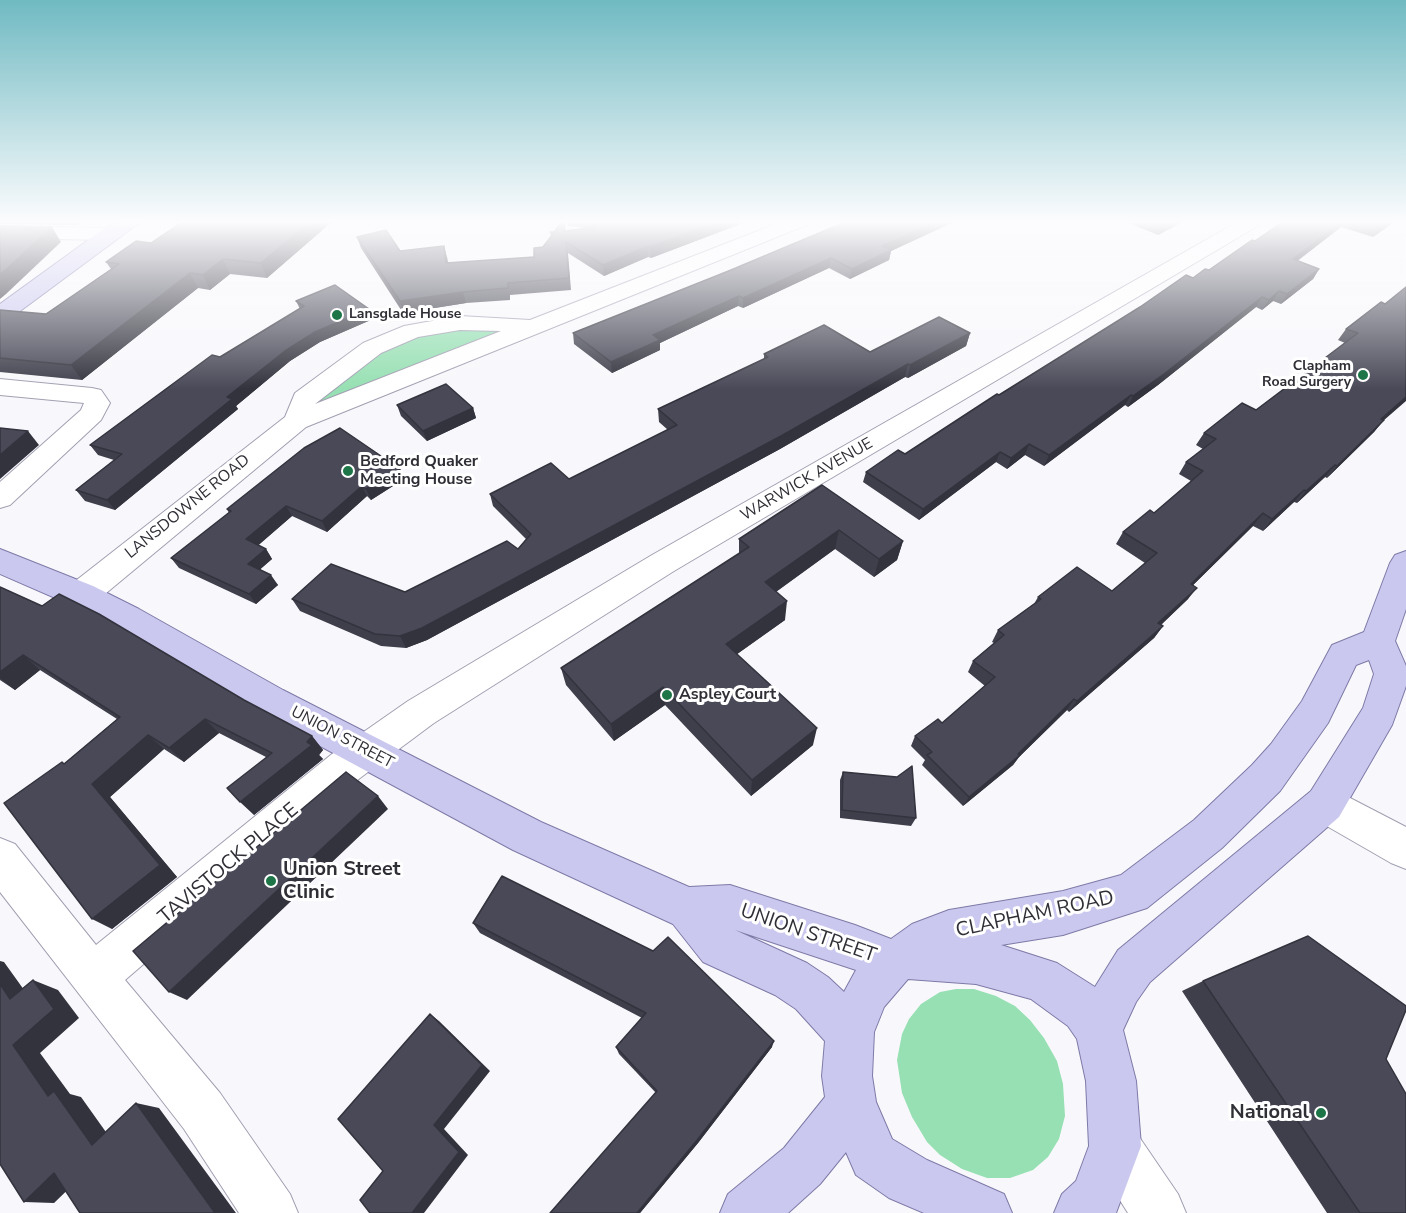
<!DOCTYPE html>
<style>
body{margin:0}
canvas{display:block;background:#f8f8fc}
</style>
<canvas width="1406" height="1213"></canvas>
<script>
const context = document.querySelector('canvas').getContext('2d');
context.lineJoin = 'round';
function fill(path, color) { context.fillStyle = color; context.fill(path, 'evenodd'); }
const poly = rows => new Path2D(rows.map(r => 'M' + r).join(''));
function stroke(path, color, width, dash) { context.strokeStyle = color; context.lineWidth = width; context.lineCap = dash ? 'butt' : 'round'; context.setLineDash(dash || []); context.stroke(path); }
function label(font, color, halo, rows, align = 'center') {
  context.font = font + ' "Nunito Sans",sans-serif'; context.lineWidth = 6; context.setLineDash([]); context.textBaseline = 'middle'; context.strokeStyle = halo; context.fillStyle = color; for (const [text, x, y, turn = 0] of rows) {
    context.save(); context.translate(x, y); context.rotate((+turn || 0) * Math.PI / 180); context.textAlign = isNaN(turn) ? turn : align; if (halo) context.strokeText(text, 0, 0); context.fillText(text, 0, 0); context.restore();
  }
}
fill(poly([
 [444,329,500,329,501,332,329,401,320,401,317,398,373,351],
 [956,989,974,989,996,996,1015,1006,1030,1020,1044,1038,1057,1061,1063,1084,1065,1116,1059,1139,1048,1157,1033,1170,1010,1178,987,1178,962,1169,940,1155,927,1142,912,1117,902,1093,897,1060,902,1034,909,1019,921,1004,940,992]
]), '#97e0b3');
const minor = poly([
 [786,220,812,220,809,224,306,427,93,604,81,608,69,604,65,595,69,586,285,417,295,393,363,343,404,326,460,316,530,320,786,220],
 [460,330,501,331,315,404,381,353,418,337,460,330],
 [1241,220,1264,220,1261,224,674,571,434,723,360,778,125,980,220,1093,290,1194,298,1213,239,1213,184,1129,0,892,0,838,15,844,96,945,332,754,408,701,652,555,1241,220],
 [0,226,109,228,116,230,119,234,116,238,109,240,0,238,0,226],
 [0,379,92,388,101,390,110,403,101,420,10,505,0,508,0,482,81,410,84,403,0,395,0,379],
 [1325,785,1406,827,1406,869,1391,863,1311,817,1305,804,1311,791,1325,785],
 [1115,1120,1133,1128,1178,1194,1186,1213,1128,1213,1097,1164,1089,1146,1097,1128,1115,1120]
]);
const major = poly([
 [120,220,143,220,8,320,0,322,0,304,102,230,120,220],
 [0,549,93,586,139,609,283,690,541,822,689,887,730,885,855,925,891,939,912,924,949,910,1063,891,1121,875,1194,820,1252,765,1271,744,1302,701,1332,645,1364,632,1390,563,1395,555,1406,551,1406,609,1395,641,1406,666,1406,686,1392,725,1339,817,1150,982,1136,1002,1123,1030,1136,1081,1141,1146,1116,1213,1054,1213,1062,1194,1076,1181,1089,1146,1086,1081,1077,1039,1068,1026,1031,999,976,984,908,979,884,1007,874,1032,872,1076,876,1102,892,1139,927,1160,1004,1194,1012,1213,924,1213,889,1198,856,1175,846,1152,820,1184,788,1213,720,1213,728,1194,784,1148,825,1097,822,1076,825,1041,796,1009,775,995,703,962,673,924,513,850,257,712,115,627,69,604,0,574,0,549],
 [1369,660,1374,674,1363,708,1311,791,1118,950,1095,987,1057,963,1001,945,1063,935,1147,908,1222,848,1280,791,1328,723,1356,665,1369,660],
 [735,930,853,969,856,970,844,992,828,977,807,963,735,930]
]);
stroke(minor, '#a1a0b2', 2);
stroke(major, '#7e7aa7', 2);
fill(minor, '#fff');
fill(major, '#cbc8ef');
fill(poly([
 [0,220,83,220,78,225,0,224],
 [185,220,334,220,267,278,230,274,210,290,198,288,82,380,0,372,0,310,46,314,111,269,106,262,151,243],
 [567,220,751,220,651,258,648,257,604,276,568,253,571,290,510,295,510,300,466,303,403,313,361,248,357,237,400,251,447,257,448,263,534,257,551,236,550,232,587,228,568,226],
 [850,220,958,220,891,251,889,260,850,279,829,268,743,308,738,306,660,343,660,350,612,373,574,344,573,333,731,270],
 [1121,220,1186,220,1158,235],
 [1285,220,1397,220,1373,237,1341,227,1297,261,1319,269,1313,279,1281,304,1273,301,1262,310,1256,307,1158,385,1128,407,1125,405,1044,466,1025,455,1007,469,996,462,919,520,863,482,866,472,905,454,999,395,1193,278,1209,270,1255,241],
 [296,301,373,319,320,342,290,361,236,406,238,409,115,510,85,501,76,490,114,460,98,455,90,445,300,309],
 [1381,302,1383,421,1374,432,1327,478,1325,477,1297,503,1294,502,1263,531,1253,526,1193,585,1188,599,1161,625,1163,626,1154,638,1069,712,1067,710,1019,757,1013,765,963,806,922,765,925,760,911,746,915,736,942,723,985,686,968,672,973,661,994,643,992,642,998,630,1034,604,1038,597,1112,591,1145,563,1116,544,1123,532,1154,513,1191,481,1179,474,1186,462,1203,449,1196,445,1204,433,1256,410,1345,343,1338,340,1346,329],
 [970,333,966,346,908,378,905,377,780,449,427,640,406,648,381,646,300,611,292,599,405,592,518,549,526,539,493,506,490,494,569,479,668,430,659,422,658,409,764,359,764,354,870,352],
 [397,405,473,408,476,418,427,441,401,416],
 [400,469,404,479,371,500,367,496,327,532,292,516,258,545,266,549,272,559,260,569,278,585,256,604,179,568,171,558,229,513,227,509],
 [822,485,903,541,897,560,874,577,835,549,776,592,785,620,737,654,813,745,751,796,665,705,614,741,566,685,561,668,739,554,739,539],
 [0,587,244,700,312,736,323,750,319,755,323,759,254,815,266,757,219,733,184,762,164,749,110,797,177,877,112,929,64,764,117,719,40,670,15,690,0,680],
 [843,772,916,818,911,826,840,818,840,780],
 [473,923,772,1047,698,1143,640,1213,550,1213,656,1093,619,1054,616,1047,642,1018,480,933],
 [1203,981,1386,1059,1406,1213,1327,1213,1182,991]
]), '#3f3f4c');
fill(poly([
 [74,220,83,220,78,225],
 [312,220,334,220,267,278,261,263],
 [723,220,751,220,651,258,650,247],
 [940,220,958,220,891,251,889,260,850,279,852,269,882,246],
 [1172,220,1186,220,1158,235,1163,225],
 [1344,220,1346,220,1341,227,1287,269,1293,259],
 [1390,220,1397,220,1373,237,1380,228],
 [52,227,61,242,6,294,0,299,0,275],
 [444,246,447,257,449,274,446,263],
 [648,246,648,257,604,276,603,265],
 [831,258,829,268,743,308,743,298],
 [223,259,230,274,210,290,203,275],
 [1319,269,1313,279,1281,304,1287,294],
 [190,273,198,288,82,380,71,365],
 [1279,291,1273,301,1262,310,1269,300],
 [463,292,466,303,403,313,400,301],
 [739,296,738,306,660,343,660,350,612,373,611,362,653,335],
 [1262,297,1256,307,1158,385,1128,407,1133,396],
 [369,309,373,319,320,342,290,361,236,406,238,409,115,510,107,500,227,397,285,351,315,332],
 [970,333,966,346,908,378,910,365],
 [908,364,905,377,780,449,427,640,406,648,400,636],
 [1131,395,1125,405,1044,466,1049,455],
 [1406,397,1406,401,1383,421,1374,432,1327,478,1337,466,1381,419],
 [473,408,476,418,427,441,423,431],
 [28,431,39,445,0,479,0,455],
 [1029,444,1025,455,1007,469,1011,458],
 [1000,452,996,462,919,520,923,509],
 [1335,465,1325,477,1297,503,1306,491],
 [400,469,404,479,371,500,366,489],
 [362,486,367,496,327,532,322,521],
 [1304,490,1294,502,1263,531,1272,519],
 [286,506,292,516,253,550,246,539],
 [1263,513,1253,526,1182,596,1191,584],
 [839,530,835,549,763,601,765,582],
 [903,541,897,560,874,577,879,559],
 [266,549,272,559,255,574,248,564],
 [271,575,278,585,256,604,249,594],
 [1197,588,1188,599,1150,635,1158,623],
 [787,601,785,620,726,662,726,644],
 [1163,626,1154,638,1069,712,1077,701],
 [23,655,40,670,15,690,0,678,0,672],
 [663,687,665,705,614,741,611,724],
 [1074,699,1067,710,1019,757,1013,765,963,806,969,797,1018,754],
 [205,719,219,733,184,762,169,748],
 [817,728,813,745,751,796,752,780],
 [148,735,164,749,110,797,177,877,112,929,92,919,92,784],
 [312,736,323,750,319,755,323,759,254,815,240,802,307,742],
 [378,796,388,809,187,1000,169,992],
 [0,961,4,962,37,1008,10,999,0,984],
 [33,980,58,990,79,1018,40,1053,70,1094,81,1097,118,1149,92,1145,48,1096,13,1045],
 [430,1014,439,1021,490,1071,444,1129,468,1155,424,1213,412,1213,434,1125],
 [774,1041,772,1047,698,1143,640,1213,637,1213],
 [136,1103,159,1108,236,1213,215,1213],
 [54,1173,82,1176,54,1203,24,1202]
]), '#33333e');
const building = poly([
 [185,220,312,220,261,263,223,259,203,275,190,273,71,365,0,358,0,310,46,314,119,264,106,262,136,241,151,243,185,220],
 [563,220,564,220,565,231,597,227,597,220,723,220,650,247,648,246,603,265,566,242,569,278,508,283,508,288,463,292,400,301,357,237,386,230,400,251,444,246,446,263,534,257,534,248,543,247,553,234,550,232,554,232,563,220],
 [850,220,940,220,882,246,891,250,852,269,831,258,743,298,739,296,653,335,660,340,611,362,573,333,731,270,850,220],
 [1150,220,1172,220,1163,225,1150,220],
 [1285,220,1344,220,1293,259,1319,269,1287,294,1279,291,1269,300,1262,297,1164,374,1133,396,1131,395,1049,455,1029,444,1011,458,1000,452,923,509,866,472,898,450,905,454,997,394,999,395,1140,307,1186,275,1193,278,1205,269,1209,270,1252,240,1255,241,1285,220],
 [1356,220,1390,220,1380,228,1356,220],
 [0,226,52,227,0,275,0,226],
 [335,285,369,309,315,332,285,351,227,397,232,399,107,500,76,490,122,454,90,445,212,355,220,357,304,306,296,301,335,285],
 [1406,287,1406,397,1381,419,1384,420,1337,466,1335,465,1306,491,1304,490,1272,519,1263,513,1191,584,1197,588,1158,623,1163,626,1077,701,1074,699,1018,754,1020,755,969,797,927,755,932,752,915,736,938,719,942,723,995,677,973,661,1004,635,998,630,1041,599,1038,597,1077,567,1112,591,1157,553,1123,532,1150,510,1154,513,1203,471,1186,462,1216,439,1204,433,1242,403,1256,410,1358,333,1346,329,1381,302,1385,304,1406,287],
 [939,317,970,333,910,365,908,364,781,436,422,628,400,636,375,634,292,599,331,564,405,592,507,541,518,549,531,534,490,494,551,463,569,479,677,425,658,409,768,357,764,354,824,325,870,352,939,317],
 [446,384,473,408,423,431,397,405,446,384],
 [0,428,28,431,0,455,0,428],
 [340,428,400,469,366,489,362,486,322,521,286,506,246,539,266,549,248,564,271,575,249,594,171,558,231,511,227,509,304,448,340,428],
 [822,485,903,541,879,559,839,530,765,582,787,601,726,644,817,728,752,780,663,687,611,724,561,668,749,547,739,539,822,485],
 [0,587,42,606,59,594,99,614,244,700,312,736,307,742,312,745,240,802,227,788,272,753,205,719,169,748,148,735,92,784,160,865,92,919,4,803,62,762,64,764,120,717,23,655,0,672,0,587],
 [912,766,916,818,842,810,843,772,897,777,912,766],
 [346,772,378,796,169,992,133,951,346,772],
 [502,876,653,951,668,937,774,1041,698,1139,637,1213,550,1213,657,1091,616,1047,646,1013,473,923,502,876],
 [1308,936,1406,1006,1406,1010,1386,1059,1406,1094,1406,1213,1360,1213,1203,981,1308,936],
 [33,980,54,1009,13,1045,48,1096,54,1091,92,1145,136,1103,215,1213,80,1213,54,1173,24,1202,0,1164,0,984,10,999,33,980],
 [430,1014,482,1065,434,1125,459,1152,412,1213,370,1213,360,1200,383,1171,338,1119,430,1014]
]);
fill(building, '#494958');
stroke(building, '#33333e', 1.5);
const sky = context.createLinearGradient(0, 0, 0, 389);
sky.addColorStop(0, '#70bac2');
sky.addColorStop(0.57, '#fcfcfe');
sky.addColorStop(1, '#fcfcfe00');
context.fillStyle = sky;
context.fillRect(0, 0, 1406, 389);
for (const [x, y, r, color] of [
 [337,315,6,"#1d7548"],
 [1363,375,6,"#1d7548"],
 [348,471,6,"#1d7548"],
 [667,695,6,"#1d7548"],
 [271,881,6,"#1d7548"],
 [1321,1113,6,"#1d7548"]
]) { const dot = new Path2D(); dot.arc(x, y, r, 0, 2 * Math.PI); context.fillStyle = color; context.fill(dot); stroke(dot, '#fff', 2); }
label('bold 14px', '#2f2f36', '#fff', [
 ["Lansglade House",349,315],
 ["Clapham",1351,367,"right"],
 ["Road Surgery",1351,383,"right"]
], 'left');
label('bold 16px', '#2f2f36', '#fff', [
 ["Bedford Quaker",360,462],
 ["Meeting House",360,480],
 ["Aspley Court",679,695]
], 'left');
label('16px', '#2f2f36', '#fff', [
 ["WARWICK AVENUE",807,480,-30],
 ["LANSDOWNE ROAD",188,507,-39],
 ["UNION STREET",342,738,28]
]);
label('20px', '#2f2f36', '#fff', [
 ["TAVISTOCK PLACE",229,864,-40],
 ["CLAPHAM ROAD",1035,915,-12],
 ["UNION STREET",808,934,19]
]);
label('bold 20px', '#2f2f36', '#fff', [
 ["Union Street",283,870],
 ["Clinic",283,893],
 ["National",1309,1113,"right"]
], 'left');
</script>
